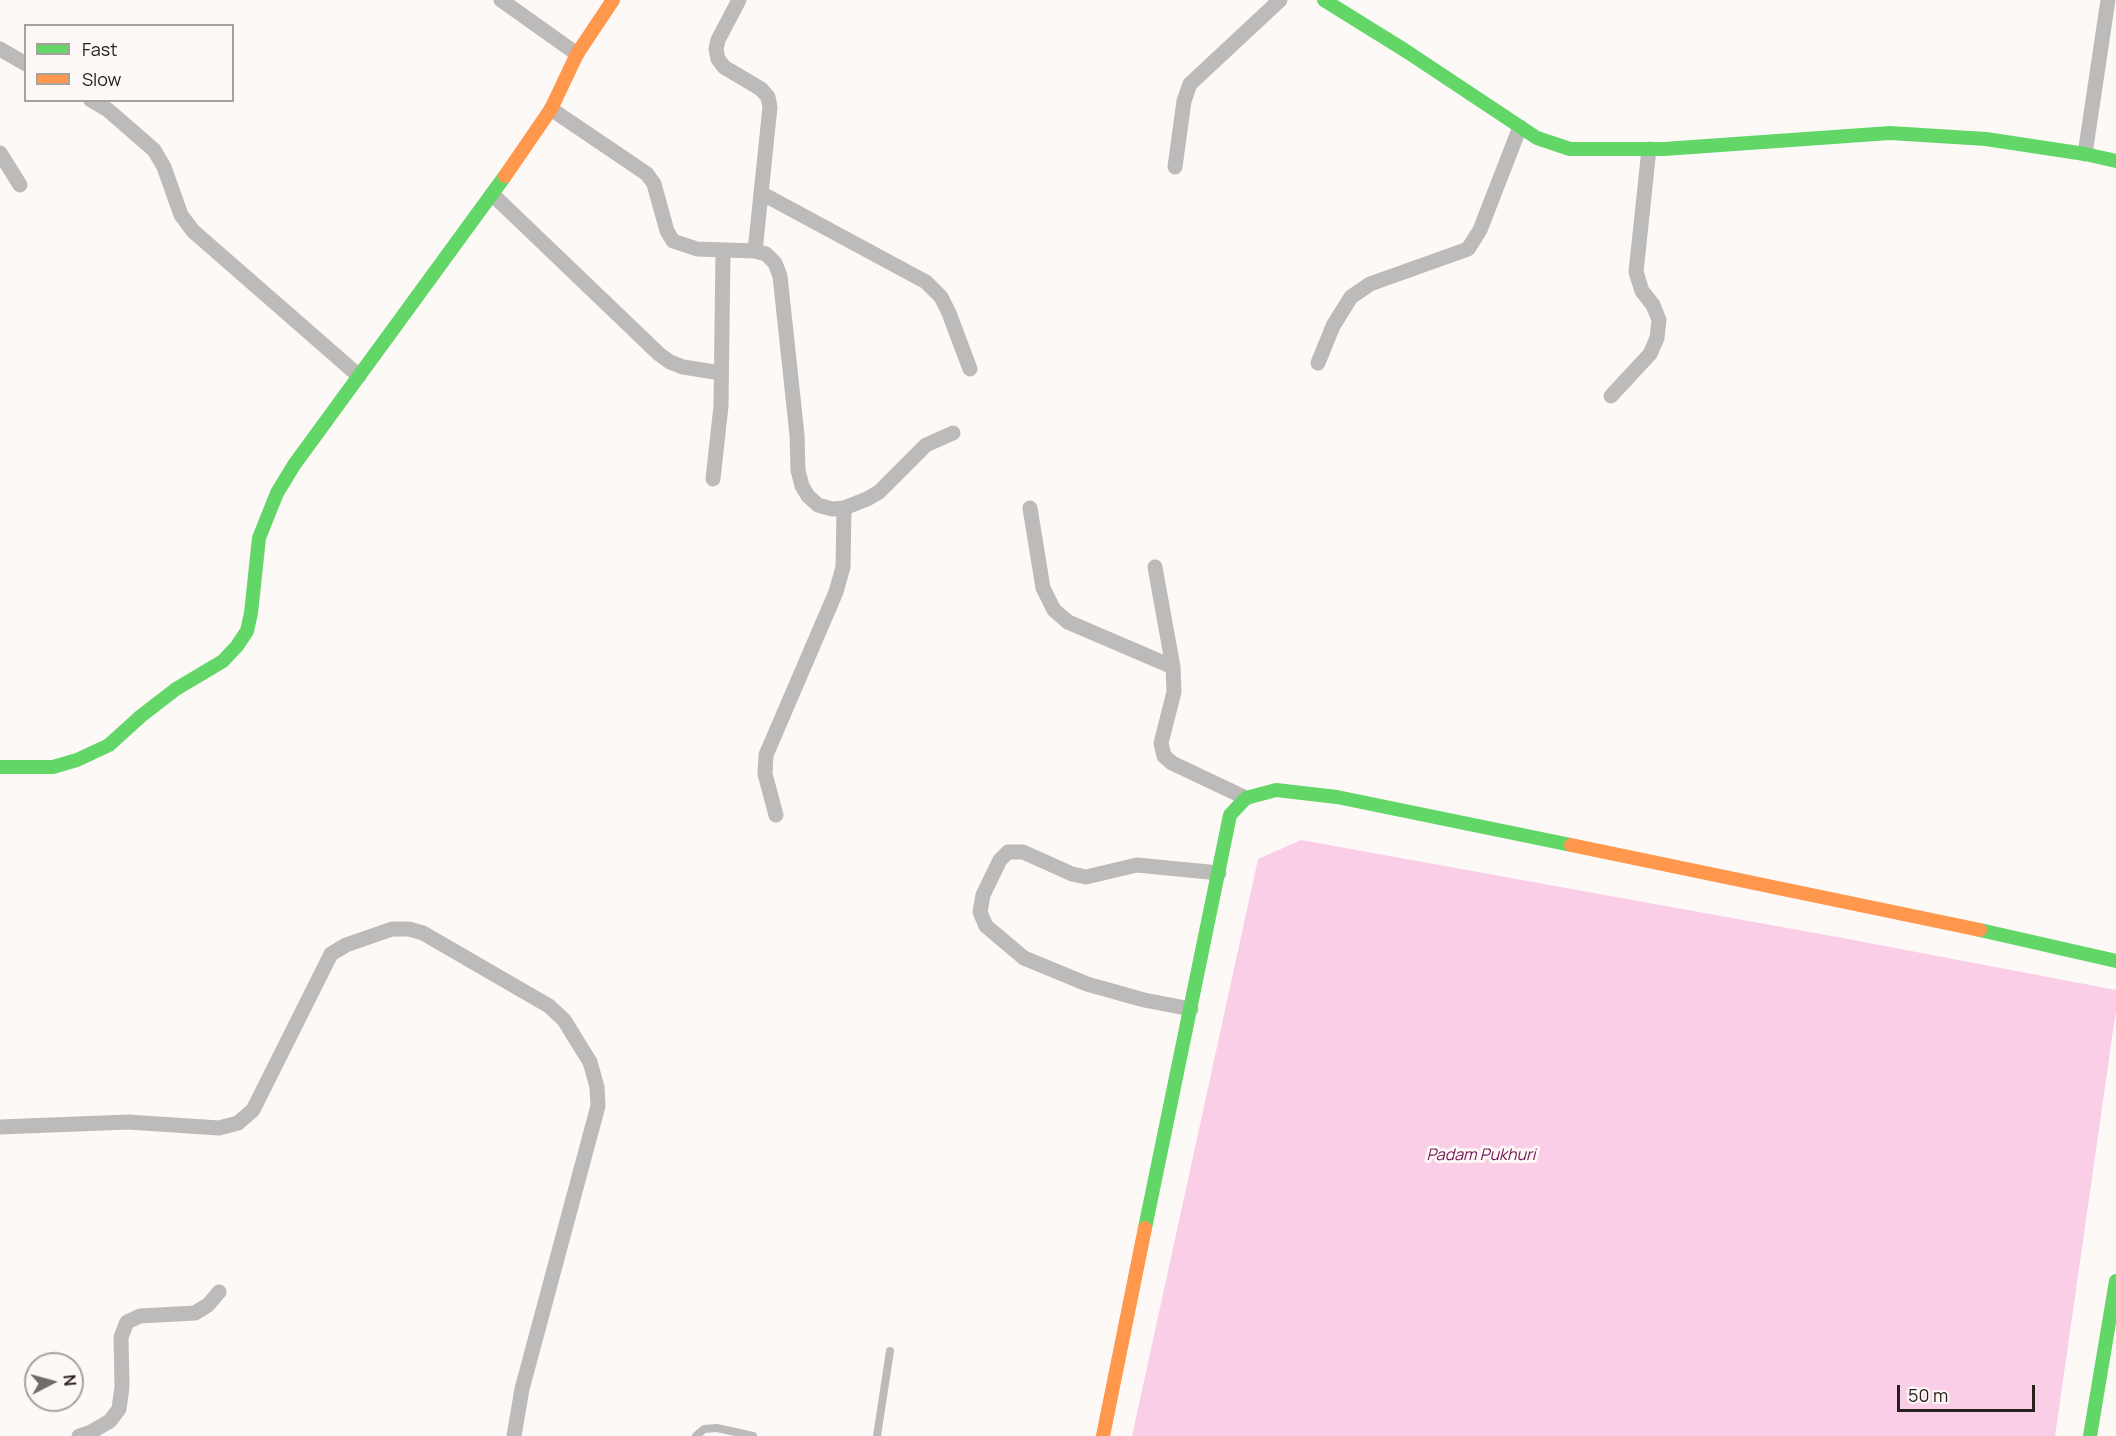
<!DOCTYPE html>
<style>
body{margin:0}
#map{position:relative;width:2116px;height:1436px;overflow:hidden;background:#fcf9f7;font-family:Manrope,sans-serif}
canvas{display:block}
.legend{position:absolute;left:24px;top:24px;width:210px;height:78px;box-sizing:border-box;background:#fdf8f6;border:2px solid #a8a29f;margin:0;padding:8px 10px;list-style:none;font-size:18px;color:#28201d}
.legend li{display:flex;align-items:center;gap:12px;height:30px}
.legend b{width:30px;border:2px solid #a8a29f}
.north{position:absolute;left:24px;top:1352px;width:60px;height:60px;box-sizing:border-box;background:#fdf8f6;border:2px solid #a8a29f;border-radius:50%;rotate:84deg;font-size:16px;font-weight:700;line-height:24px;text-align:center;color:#28201d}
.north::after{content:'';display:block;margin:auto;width:21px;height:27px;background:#726c69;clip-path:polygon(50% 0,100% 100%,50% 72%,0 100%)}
.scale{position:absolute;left:1897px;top:1385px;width:138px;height:27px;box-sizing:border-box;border:3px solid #28201d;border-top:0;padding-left:8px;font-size:18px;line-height:21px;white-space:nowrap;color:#28201d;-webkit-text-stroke:4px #fdf8f6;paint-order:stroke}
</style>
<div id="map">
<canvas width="2116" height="1436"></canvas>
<ul class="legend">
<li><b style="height:8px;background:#63d668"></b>Fast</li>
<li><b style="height:8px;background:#ff974d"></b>Slow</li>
</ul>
<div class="north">N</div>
<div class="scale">50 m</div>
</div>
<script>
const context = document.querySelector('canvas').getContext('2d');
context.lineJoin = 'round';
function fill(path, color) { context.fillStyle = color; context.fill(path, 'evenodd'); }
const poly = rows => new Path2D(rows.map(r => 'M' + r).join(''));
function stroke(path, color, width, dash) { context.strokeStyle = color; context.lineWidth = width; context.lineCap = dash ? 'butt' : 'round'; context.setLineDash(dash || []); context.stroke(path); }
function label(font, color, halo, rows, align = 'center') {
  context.font = font + ' Manrope,sans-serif'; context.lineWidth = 6; context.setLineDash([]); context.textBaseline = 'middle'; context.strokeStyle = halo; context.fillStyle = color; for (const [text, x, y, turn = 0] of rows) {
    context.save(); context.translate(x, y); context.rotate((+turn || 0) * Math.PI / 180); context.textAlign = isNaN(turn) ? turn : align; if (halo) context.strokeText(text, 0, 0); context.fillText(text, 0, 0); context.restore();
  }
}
fill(poly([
 [1301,840,1848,939,2116,990,2116,1010,2055,1436,1132,1436,1258,859]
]), '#fbcee8');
stroke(poly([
 [696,1436,704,1429,717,1428,753,1436],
 [877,1436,890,1351]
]), '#bdbaba', 8);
stroke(poly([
 [501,0,577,54],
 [739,0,718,40,716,49,718,59,724,67,761,89,768,97,770,107,755,251],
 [0,49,26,64],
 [91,100,108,110,154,150,164,167,181,215,193,231,359,376],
 [551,109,647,174,654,184,667,231,673,241,697,249,755,251,766,254,775,263,780,276,797,435,798,470,802,486,808,496,818,505,832,509,844,508,867,499,879,492,926,445,953,433],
 [0,153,20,185],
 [2085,154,2108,0],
 [1175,167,1184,101,1190,84,1280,0],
 [761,193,926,282,941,297,949,313,970,369],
 [492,194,659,354,670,362,683,367,721,373],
 [1318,363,1333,326,1351,297,1370,284,1468,249,1480,230,1520,127],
 [1611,396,1650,354,1657,338,1659,320,1653,305,1642,291,1636,272,1649,149],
 [713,479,721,406,723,250],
 [1030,508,1043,588,1054,610,1068,622,1173,667],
 [1155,567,1173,667,1174,692,1161,743,1164,756,1172,763,1246,798],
 [776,815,765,774,766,755,836,592,843,567,844,508],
 [1191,1009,1144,1000,1087,984,1024,958,986,926,980,912,983,895,1000,860,1008,852,1023,852,1072,874,1086,877,1137,865,1219,873],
 [0,1127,128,1122,219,1128,238,1123,253,1110,331,954,346,945,392,929,409,929,423,933,549,1006,564,1020,590,1062,597,1087,598,1106,522,1389,514,1436],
 [79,1436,91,1432,110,1421,119,1409,122,1387,121,1337,127,1322,140,1316,195,1313,208,1305,219,1292]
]), '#bdbaba', 15);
stroke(poly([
 [1324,0,1406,51,1537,138,1570,149,1664,149,1890,133,1986,139,2085,154,2116,161],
 [0,767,53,767,77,760,109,745,141,716,176,689,223,661,237,646,247,631,251,613,259,538,277,493,294,465,505,176],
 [1980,930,2116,961],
 [1145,1228,1230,815,1246,798,1276,790,1337,797,1571,845],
 [2090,1436,2116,1281]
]), '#63d668', 14);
stroke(poly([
 [505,176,551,109,577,54,613,0],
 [1571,845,1980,930],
 [1103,1436,1145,1228]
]), '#ff974d', 14);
label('italic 16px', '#701655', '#fdf8f6', [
 ["Padam Pukhuri",1481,1156]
]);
</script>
